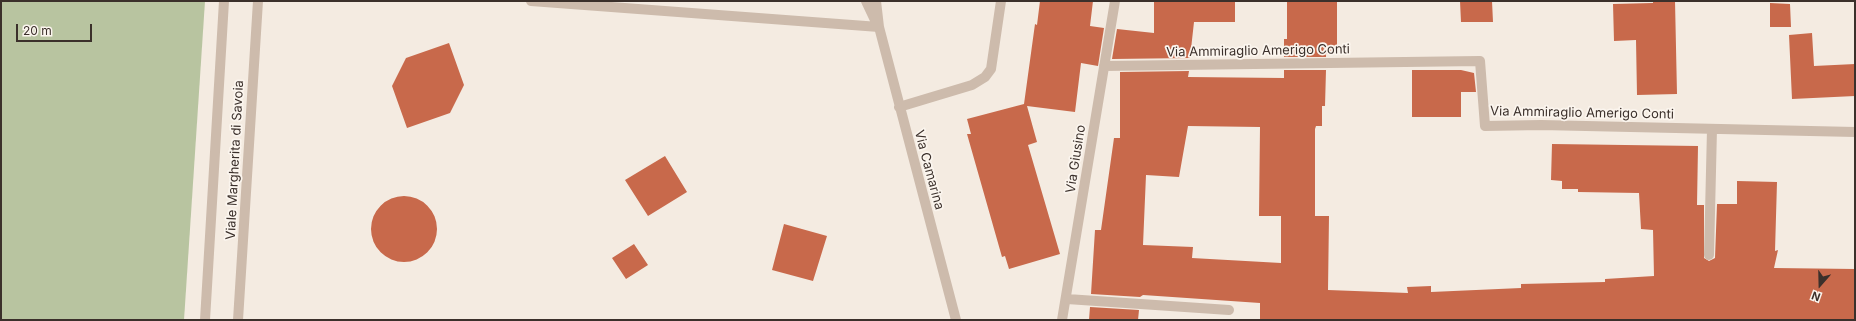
<!DOCTYPE html>
<style>
body{margin:0}
#map{position:relative;width:1856px;height:321px;overflow:hidden;background:#f4ebe1;font-family:Inter,sans-serif}
canvas{display:block}
.frame{position:absolute;inset:0;border:2px solid #3b302b;pointer-events:none}
.north{position:absolute;left:1800px;top:265px;width:40px;height:40px;-webkit-text-stroke:3px #fbf5ee;paint-order:stroke;rotate:200deg;font-size:11px;font-weight:700;line-height:16px;text-align:center;color:#3b302b}
.north::after{content:'';display:block;margin:auto;width:14px;height:18px;background:#3b302b;clip-path:polygon(50% 0,100% 100%,50% 72%,0 100%)}
.scale{position:absolute;left:16px;top:24px;width:76px;height:18px;box-sizing:border-box;border:2px solid #3b302b;border-top:0;padding-left:5px;font-size:12px;line-height:14px;white-space:nowrap;color:#3b302b;-webkit-text-stroke:3px #fbf5ee;paint-order:stroke}
</style>
<div id="map">
<canvas width="1856" height="321"></canvas>
<div class="frame"></div>
<div class="north">N</div>
<div class="scale">20 m</div>
</div>
<script>
const context = document.querySelector('canvas').getContext('2d');
context.lineJoin = 'round';
function fill(path, color) { context.fillStyle = color; context.fill(path, 'evenodd'); }
const poly = rows => new Path2D(rows.map(r => 'M' + r).join(''));
function stroke(path, color, width, dash) { context.strokeStyle = color; context.lineWidth = width; context.lineCap = dash ? 'butt' : 'round'; context.setLineDash(dash || []); context.stroke(path); }
function label(font, color, halo, rows, align = 'center') {
  context.font = font + ' Inter,sans-serif'; context.lineWidth = 3.5; context.setLineDash([]); context.textBaseline = 'middle'; context.strokeStyle = halo; context.fillStyle = color; for (const [text, x, y, turn = 0] of rows) {
    context.save(); context.translate(x, y); context.rotate((+turn || 0) * Math.PI / 180); context.textAlign = isNaN(turn) ? turn : align; if (halo) context.strokeText(text, 0, 0); context.fillText(text, 0, 0); context.restore();
  }
}
fill(poly([
 [1,1,205,1,184,320,1,320]
]), '#b8c4a0');
fill(poly([
 [1040,1,1093,1,1090,26,1104,28,1098,66,1081,63,1075,112,1027,106,1037,142,1028,145,1060,254,1009,269,1005,256,1002,257,967,134,971,134,967,119,1024,104,1035,24,1037,25],
 [1154,1,1235,1,1235,22,1194,22,1190,58,1112,59,1117,29,1154,33],
 [1287,1,1337,1,1337,54,1326,54,1326,57,1284,57,1284,39,1287,39],
 [1460,1,1492,1,1493,22,1461,22],
 [1653,1,1675,1,1677,94,1637,95,1636,40,1614,41,1613,4,1653,3],
 [1770,3,1790,4,1791,27,1770,27],
 [1812,33,1814,66,1855,64,1855,96,1792,99,1789,35],
 [449,43,464,85,450,113,407,128,392,86,406,58],
 [1284,70,1326,70,1325,106,1322,106,1322,126,1316,126,1315,129,1315,216,1329,216,1328,290,1408,293,1407,287,1431,286,1431,292,1521,288,1521,284,1605,282,1605,279,1654,276,1653,230,1641,229,1639,193,1578,192,1578,189,1562,189,1562,181,1551,180,1552,144,1698,146,1697,205,1704,205,1704,258,1709,261,1715,258,1717,204,1737,204,1737,181,1777,182,1775,251,1778,250,1774,268,1855,269,1855,320,1260,320,1260,303,1143,295,1140,297,1091,294,1095,230,1101,230,1114,138,1120,138,1120,72,1189,71,1188,77,1284,78],
 [1188,126,1260,127,1259,216,1281,216,1281,263,1192,258,1193,247,1143,245,1146,175,1179,177],
 [1412,70,1461,70,1474,73,1476,92,1461,92,1461,117,1412,117],
 [665,156,687,192,648,216,625,180],
 '371 229a33 33 0 1 1 66 0a33 33 0 1 1-66 0Z',
 [784,224,827,236,813,281,772,270],
 [634,244,648,265,626,279,612,258],
 [1090,307,1139,310,1138,320,1120,319,1120,320,1089,320]
]), '#c8694b');
stroke(poly([
 [531,1,879,27],
 [866,1,875,20],
 [876,1,879,27,956,320],
 [1104,66,1480,61,1485,126,1541,125,1855,132],
 [899,107,972,85,985,77,991,69,1001,1],
 [1709,255,1712,129],
 [1067,299,1229,310],
 [205,320,224,1],
 [238,320,258,1],
 [1062,320,1115,1]
]), '#cdbbac', 10);
label('13px', '#3b302b', '#fbf5ee', [
 ["Via Ammiraglio Amerigo Conti",1258,51,-1],
 ["Via Ammiraglio Amerigo Conti",1582,113,1],
 ["Via Giusino",1076,159,-81],
 ["Viale Margherita di Savoia",235,160,-87],
 ["Via Camarina",929,170,75]
]);
</script>
